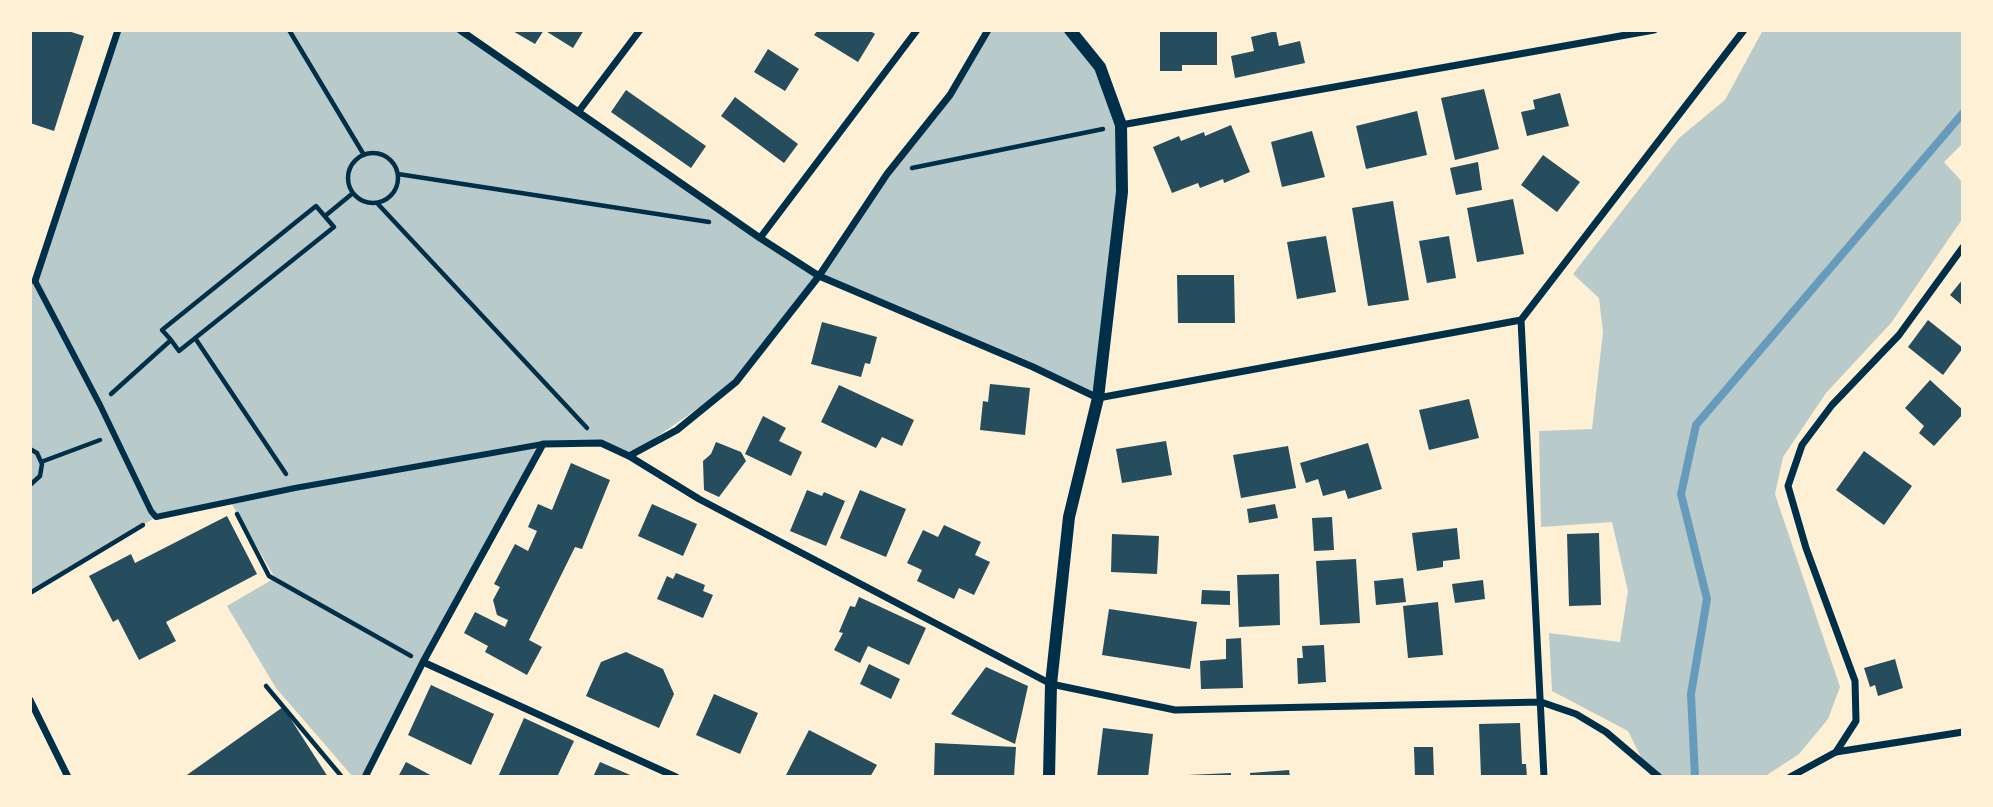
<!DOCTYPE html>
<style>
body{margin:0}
#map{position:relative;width:1993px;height:807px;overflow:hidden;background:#fdf0d5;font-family:Barlow,sans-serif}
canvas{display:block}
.frame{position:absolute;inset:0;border:32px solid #fdf0d5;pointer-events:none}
</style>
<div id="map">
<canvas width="1993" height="807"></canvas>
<div class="frame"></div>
</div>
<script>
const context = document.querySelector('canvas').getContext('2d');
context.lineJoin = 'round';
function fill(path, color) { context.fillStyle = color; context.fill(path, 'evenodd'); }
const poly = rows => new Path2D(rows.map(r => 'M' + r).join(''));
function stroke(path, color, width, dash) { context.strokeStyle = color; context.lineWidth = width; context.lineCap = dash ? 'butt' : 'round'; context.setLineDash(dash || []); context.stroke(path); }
fill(poly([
 [118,30,460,30,818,276,887,174,950,95,988,30,1070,30,1100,67,1121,125,1122,192,1098,398,818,276,736,382,629,456,601,443,543,444,365,777,353,777,276,688,227,606,275,578,230,501,156,517,30,593,30,283,35,281],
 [1763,30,1963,30,1963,143,1944,162,1963,183,1963,218,1891,323,1826,393,1783,457,1775,494,1840,687,1828,719,1799,754,1764,777,1651,777,1628,731,1552,691,1549,633,1620,642,1628,591,1612,522,1541,527,1539,431,1592,429,1603,332,1599,298,1573,274,1679,138,1725,100]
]), '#b9caca');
stroke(poly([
 [1695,777,1691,694,1707,599,1681,494,1696,425,1963,113]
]), '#669bbc', 8);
fill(poly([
 [30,30,65,30,84,36,54,131,30,123],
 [511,30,584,30,573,48,544,30,535,44],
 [818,30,869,30,875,34,858,62,814,35],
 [1160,30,1217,30,1217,65,1182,65,1182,71,1160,71],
 [1276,31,1279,46,1300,41,1305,63,1235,78,1231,56,1254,51,1251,37],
 [768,49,799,69,785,91,754,72],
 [1484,89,1499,149,1455,160,1441,98],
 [626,90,706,146,691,168,611,112],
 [1560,93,1569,126,1527,136,1521,112,1535,109,1533,100],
 [735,97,798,144,784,163,721,116],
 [1417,111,1427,155,1366,169,1356,126],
 [1231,125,1250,172,1224,183,1223,179,1200,188,1198,183,1172,193,1153,147,1179,136,1181,141,1204,132,1205,136],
 [1312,131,1325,177,1282,187,1271,142],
 [1543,155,1580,182,1557,212,1521,185],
 [1478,162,1482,190,1456,195,1450,168],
 [1513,199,1524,254,1477,262,1467,208],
 [1393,201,1409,300,1368,306,1352,208],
 [1326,236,1336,292,1297,299,1287,242],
 [1449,236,1456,278,1427,283,1419,241],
 [1177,275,1234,275,1235,323,1178,323],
 [1963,279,1963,306,1950,295],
 [1928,320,1963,348,1943,375,1908,347],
 [822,322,877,337,870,364,865,363,861,377,811,364],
 [1930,380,1963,410,1963,414,1934,446,1919,433,1924,426,1905,408],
 [990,384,1030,388,1025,435,980,430,983,401,988,402],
 [839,385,914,420,902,446,882,437,876,448,821,422],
 [1469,399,1479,438,1429,450,1419,410],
 [763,416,786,428,779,441,802,452,791,476,745,454],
 [1166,441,1172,475,1122,483,1116,449],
 [716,442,741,452,746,461,719,497,704,490,703,461,711,454],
 [1368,443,1382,489,1348,499,1345,490,1323,496,1318,479,1306,483,1300,463],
 [1288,446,1296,488,1241,498,1233,455],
 [1864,451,1912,486,1884,525,1836,490],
 [571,463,610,480,582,549,575,547,529,640,542,647,527,675,485,652,488,646,464,633,475,612,505,627,508,620,497,615,493,600,500,587,494,584,515,544,528,551,537,531,528,527,538,504,552,510],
 [807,490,822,496,824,492,845,501,826,546,790,531],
 [860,490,906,509,886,557,840,538],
 [652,504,697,524,683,556,638,536],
 [1275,504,1278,518,1249,523,1247,509],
 [227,516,257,574,166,622,176,641,139,660,118,619,113,622,89,576,131,554,135,563],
 [1332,517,1334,550,1314,551,1312,518],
 [944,525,981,542,975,555,990,562,974,595,959,588,954,599,917,581,922,570,907,563,923,530,938,537],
 [1457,528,1460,559,1443,561,1443,567,1417,571,1412,533],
 [1599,533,1601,605,1569,606,1567,534],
 [1112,534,1159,536,1157,574,1111,572],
 [1356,559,1360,623,1320,625,1316,561],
 [676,573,705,585,703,591,713,595,703,618,657,599,667,576,673,579],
 [1279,574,1280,625,1239,627,1237,575],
 [1403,578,1406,602,1376,605,1374,581],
 [1483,580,1485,599,1455,603,1452,584],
 [1202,590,1230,591,1230,605,1201,604],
 [859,597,926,628,909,665,868,646,860,663,834,650,843,633,839,632,850,606,855,607],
 [1438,602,1443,655,1408,658,1403,606],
 [1109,609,1197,622,1190,669,1102,655],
 [1241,638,1243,688,1201,689,1200,661,1226,659,1226,639],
 [1324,645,1326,682,1298,684,1297,658,1303,658,1302,646],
 [626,652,663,669,674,694,659,728,586,696,601,662],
 [1895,659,1903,688,1878,696,1875,685,1870,687,1864,668],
 [869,664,900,679,891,699,860,684],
 [986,667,1028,686,1015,744,951,714],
 [431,685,494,714,471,765,408,735],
 [714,694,758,713,740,754,696,735],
 [283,707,328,777,184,777],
 [524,718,574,741,557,777,498,777],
 [1520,723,1522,764,1526,764,1527,777,1481,777,1479,724],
 [1103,728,1153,734,1148,777,1097,777],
 [809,730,877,765,870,777,785,777],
 [935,743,1016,747,1014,777,934,777],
 [1414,747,1433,747,1434,777,1415,777],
 [406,762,434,777,398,777],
 [600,762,635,777,593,777],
 [1289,770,1290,777,1250,777,1250,773],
 [1231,773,1231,777,1187,777,1187,775]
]), '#264d5e');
stroke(poly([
 [289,30,364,155],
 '348 178a25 25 0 1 1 50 0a25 25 0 1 1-50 0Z',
 [912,168,1103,129],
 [398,174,709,222],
 [377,203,587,428],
 [325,216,353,193],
 [195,338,286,474],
 [111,394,171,340,179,351,334,227,316,206,162,330,171,340],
 [30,449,37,453,42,464,40,476,30,485],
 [41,462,100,440],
 [237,514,269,576,411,656],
 [30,593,143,525],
 [266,686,342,777]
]), '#003049', 4.5);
stroke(poly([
 [35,281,100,405,151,511,156,517,295,488,543,444]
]), '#003049', 6);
stroke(poly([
 [460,30,760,238,819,276,1033,367,1098,398,1521,320],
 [579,111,640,30],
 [1121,125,1654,30],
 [760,238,917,30],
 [35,281,118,30],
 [629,456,677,430,736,382,819,276,887,174,950,95,988,30],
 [423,662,676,777],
 [30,700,68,777],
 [1836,752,1856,721,1855,681,1806,548,1788,486,1802,445,1832,405,1899,335,1963,247],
 [365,777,423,662,543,444,601,443,629,456,699,499,1051,684,1175,710,1541,702,1576,714,1606,732,1659,777],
 [1544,777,1521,320,1744,30],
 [1790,777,1836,752,1963,732]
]), '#003049', 7);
stroke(poly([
 [1049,777,1051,684,1069,517,1098,398,1122,192,1121,125,1100,67,1070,30]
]), '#003049', 12);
</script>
